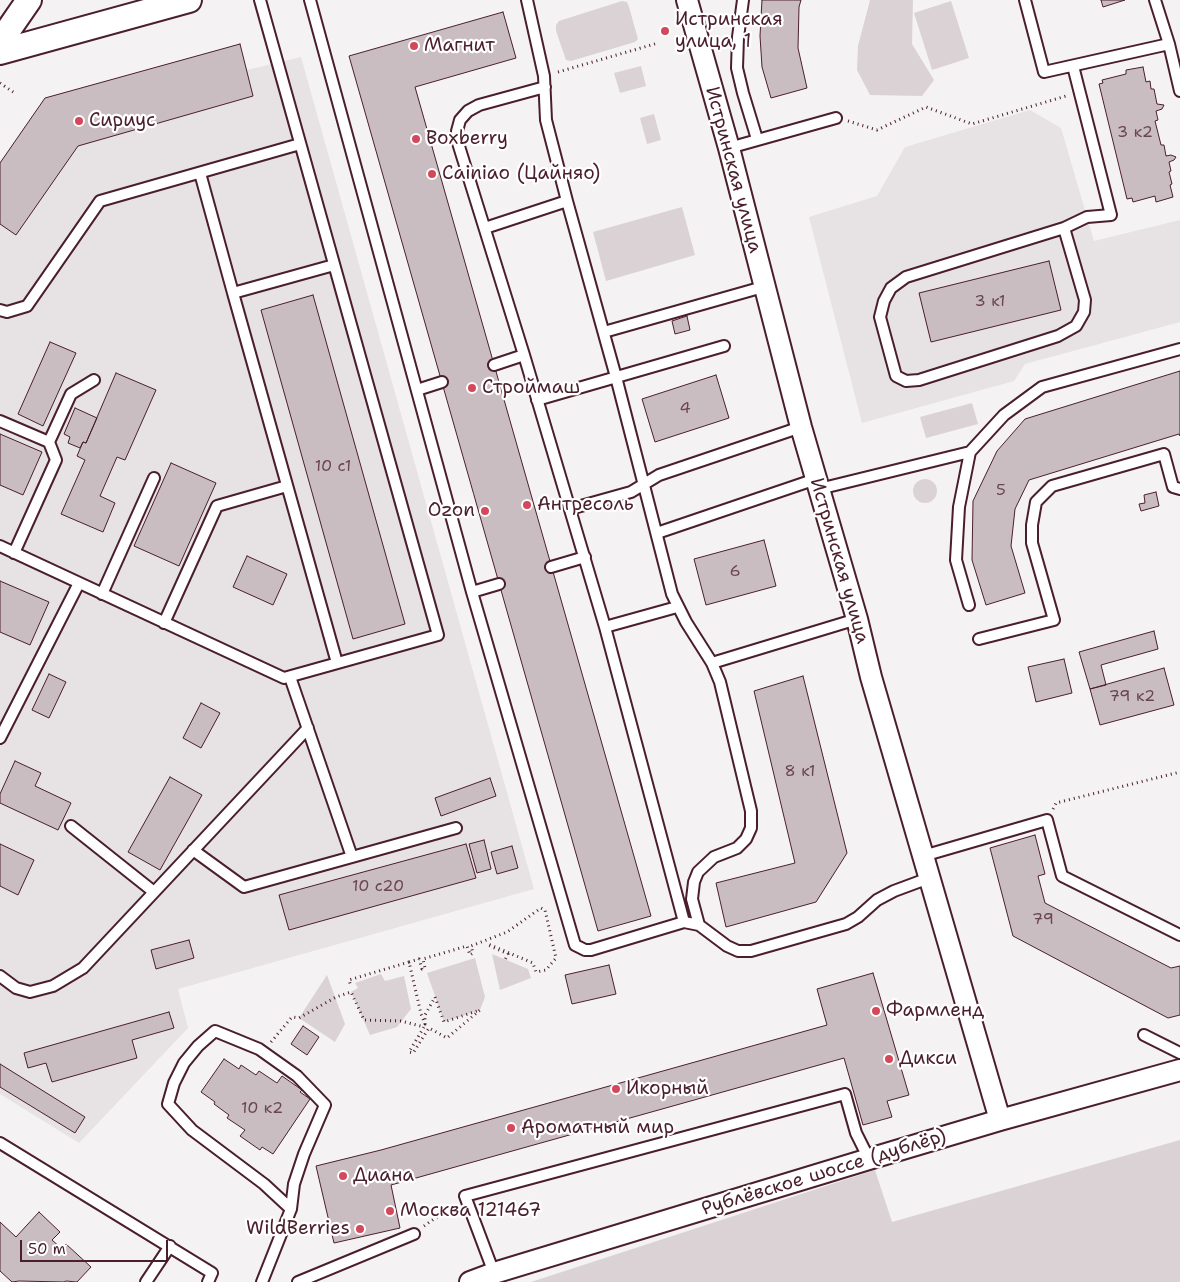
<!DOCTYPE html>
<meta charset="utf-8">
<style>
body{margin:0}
#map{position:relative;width:1180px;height:1282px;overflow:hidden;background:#f4f2f2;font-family:"Shantell Sans",sans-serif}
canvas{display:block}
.scale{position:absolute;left:20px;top:1240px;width:148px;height:22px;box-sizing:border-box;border:2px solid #4a1f2b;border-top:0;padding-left:6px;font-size:15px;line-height:18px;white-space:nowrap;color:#4a1f2b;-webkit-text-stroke:4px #fff;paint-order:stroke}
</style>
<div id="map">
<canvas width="1180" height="1282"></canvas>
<div class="scale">50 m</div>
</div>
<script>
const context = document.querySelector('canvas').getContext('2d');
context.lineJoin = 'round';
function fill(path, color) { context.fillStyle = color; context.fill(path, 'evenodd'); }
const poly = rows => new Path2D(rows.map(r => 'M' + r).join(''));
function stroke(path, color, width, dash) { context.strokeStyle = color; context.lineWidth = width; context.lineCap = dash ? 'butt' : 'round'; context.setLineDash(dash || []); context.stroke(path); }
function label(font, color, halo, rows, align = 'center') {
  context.font = font + ' "Shantell Sans",sans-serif'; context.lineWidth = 4.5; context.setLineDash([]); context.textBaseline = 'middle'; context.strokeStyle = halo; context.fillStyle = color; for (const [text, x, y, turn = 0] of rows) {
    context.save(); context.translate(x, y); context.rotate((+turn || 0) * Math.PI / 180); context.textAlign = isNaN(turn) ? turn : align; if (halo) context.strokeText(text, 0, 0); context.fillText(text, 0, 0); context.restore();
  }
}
fill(poly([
 [240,44,247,70,301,57,534,889,178,989,188,1028,79,1143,0,1094,0,163,45,98],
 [1030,110,1061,128,1094,241,1180,220,1180,322,1025,364,1014,381,862,423,809,217,877,196,905,147]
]), '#e7e2e3');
fill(poly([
 [870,0,913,0,912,44,934,80,922,96,870,95,857,70,858,46],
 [622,1,627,2,629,7,638,39,635,42,571,61,566,60,556,31,556,25,559,21],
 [951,1,969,58,932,70,914,13],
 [641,66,646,86,620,93,614,73],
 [654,114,661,140,647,144,640,118],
 [682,207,695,255,606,281,593,232],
 [972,403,978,424,926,438,920,417],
 '913 491a12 12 0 1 1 24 0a12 12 0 1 1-24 0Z',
 [492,954,528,969,531,978,500,990],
 [475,958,485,997,480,1010,444,1022,427,973],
 [381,974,385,981,404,976,411,1009,397,1027,370,1035,351,992,358,988,355,983],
 [327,975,345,1024,335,1042,299,1018],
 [1180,1140,1180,1282,531,1282,875,1170,892,1222]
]), '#dbd2d5');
const building = poly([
 [762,0,801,0,799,7,798,48,807,88,771,98,762,67,760,36,762,0],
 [1101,0,1125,0,1103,7,1101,0],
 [503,12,516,58,415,87,651,916,598,931,349,56,503,12],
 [240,44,253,96,78,146,16,235,0,224,0,163,45,98,240,44],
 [1143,67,1146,82,1150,81,1151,89,1154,89,1157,104,1164,105,1162,109,1156,111,1158,120,1155,121,1161,145,1164,145,1166,156,1171,155,1176,157,1174,160,1169,162,1171,171,1169,172,1172,184,1170,185,1173,197,1156,202,1155,196,1133,202,1132,198,1127,199,1099,84,1103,83,1102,80,1126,74,1126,70,1143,67],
 [1049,261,1061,310,931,342,919,293,1049,261],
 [313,295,405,624,353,639,261,310,313,295],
 [687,316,690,330,675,334,672,321,687,316],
 [50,342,76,353,43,426,18,414,50,342],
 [1180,371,1180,436,1179,434,1029,480,1015,509,1011,546,1025,593,986,605,972,560,973,501,997,451,1025,419,1180,371],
 [116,373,156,390,125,460,117,457,100,496,115,503,103,532,61,514,85,460,77,456,83,442,86,443,116,373],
 [716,375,729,418,655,442,642,399,716,375],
 [75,408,97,418,86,443,83,442,80,448,68,443,70,437,64,434,75,408],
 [0,434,42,452,23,495,0,485,0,434],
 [171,463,216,483,179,566,134,546,171,463],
 [1156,492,1159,506,1141,511,1139,504,1145,503,1144,495,1156,492],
 [764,540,776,586,706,605,694,559,764,540],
 [247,556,287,574,273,605,233,587,247,556],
 [0,581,49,602,30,645,0,632,0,581],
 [1154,631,1158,649,1101,665,1106,685,1090,689,1079,652,1154,631],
 [1064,659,1072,693,1036,702,1028,667,1064,659],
 [1164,668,1174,705,1100,725,1090,689,1164,668],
 [49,674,66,682,49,718,32,710,49,674],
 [803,676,847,853,816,902,726,927,716,883,795,863,754,691,803,676],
 [201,703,220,713,201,748,183,738,201,703],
 [15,761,41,773,35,786,71,803,58,830,0,803,0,794,15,761],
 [170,777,202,795,160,870,128,852,170,777],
 [490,778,496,796,441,816,435,798,490,778],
 [1035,835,1045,874,1038,876,1045,903,1171,968,1180,966,1180,1015,1168,1018,1013,936,990,848,1035,835],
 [484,840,491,869,477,873,469,844,484,840],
 [0,844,34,860,18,895,0,886,0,844],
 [466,844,476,878,289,930,279,895,466,844],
 [512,846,518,868,497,874,491,852,512,846],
 [189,940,194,958,156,969,151,950,189,940],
 [609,965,616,994,572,1004,565,975,609,965],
 [873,973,909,1095,887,1101,892,1117,863,1125,844,1058,391,1185,400,1228,334,1243,316,1166,381,1150,827,1025,817,989,873,973],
 [169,1012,174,1028,132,1040,137,1058,52,1082,46,1063,28,1068,24,1053,169,1012],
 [303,1026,319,1037,307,1055,291,1044,303,1026],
 [224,1059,239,1069,241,1065,256,1075,259,1071,277,1083,282,1076,302,1090,300,1092,310,1099,273,1154,262,1147,260,1150,240,1136,245,1130,227,1118,229,1115,214,1104,215,1102,201,1092,224,1059],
 [0,1064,85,1117,75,1133,0,1087,0,1064],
 [39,1212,60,1232,52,1240,62,1249,66,1244,91,1267,77,1282,66,1281,64,1282,19,1281,12,1282,0,1271,0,1222,16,1237,39,1212]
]);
fill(building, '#cabdc1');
stroke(building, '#4a1f2b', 1);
const service = poly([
 [310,0,472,592,575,945,585,950,591,950,684,922,699,925,727,946,738,951,751,951,846,924,858,917,877,900,894,891,929,878],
 [527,0,544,76,546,120,567,201,616,377,672,594,686,622,712,663,720,682,751,811,751,828,746,839,737,848,714,857,698,872,694,882,692,899,699,925],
 [743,0,738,37,737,68,743,93,757,139],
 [1025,0,1044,72,1169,44,1155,0],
 [1169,44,1180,91],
 [545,87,479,105,468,111,460,120,457,131,458,143,524,355,605,627,684,922],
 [729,148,836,118],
 [200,173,233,293],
 [485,228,567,201],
 [1064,228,1085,300,1084,312,1076,326,1058,336,919,380,906,381,896,376,880,317,884,301,891,288,906,277,1064,228,1087,217,1111,215,1073,66],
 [334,265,233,293,337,663],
 [0,310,7,312,27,306,100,201,300,144],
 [604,332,763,287],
 [494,365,524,355],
 [417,390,442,382],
 [537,400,724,346],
 [0,421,49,442,56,460,14,553],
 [49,442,71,394,94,380],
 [970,452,1004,415,1042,387,1180,349],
 [819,489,970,452,959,507,956,560,969,605],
 [570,509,631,492,659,475,801,427],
 [657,533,816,479],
 [0,546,284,678,438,635,260,0],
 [551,567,585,557],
 [472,592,499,584],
 [102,594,154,478],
 [164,623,217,506,287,486],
 [605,627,677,607],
 [979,639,1054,620,1032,543,1032,525,1036,502,1052,486,1164,454,1173,487,1180,489],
 [712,663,857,619],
 [290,677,352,857,456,828],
 [0,738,79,583],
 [71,826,154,892],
 [193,850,244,887,352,857],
 [923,856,1047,820,1062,876,1180,935],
 [0,976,16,988,30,992,53,986,83,968,308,728],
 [1144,1035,1180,1053],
 [0,1143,212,1273,208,1282],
 [494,1273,465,1196,845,1094,856,1133,869,1159],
 [146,1282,170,1246],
 [262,1282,291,1209,294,1184,304,1154,325,1105,297,1076,259,1049,215,1031,198,1046,184,1063,174,1083,168,1104,192,1130,264,1184,291,1209],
 [298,1282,414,1234]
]);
const minor = poly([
 [687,0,729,148,801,427,857,619,871,677,1000,1120],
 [470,1282,494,1273,869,1159,1000,1120,1180,1070]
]);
const tertiary = poly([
 [0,42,29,0],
 [0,52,189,0]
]);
stroke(service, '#4a1f2b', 14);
stroke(minor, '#4a1f2b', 24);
stroke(tertiary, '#4a1f2b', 28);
stroke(poly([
 [558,72,658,43],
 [0,83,16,94],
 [848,121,877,130,926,107,972,124,1066,96],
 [1053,809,1056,803,1180,772],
 [409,962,419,959,422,969,425,968,423,959,467,946,470,955,473,953,471,946,507,932,541,908,545,910,556,958,546,970,536,972,533,963,488,944,488,945,508,954,505,960],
 [271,1042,292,1017,299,1018,336,997,351,992,364,1020,401,1021,424,1027,409,1052,413,1053,429,1028,447,1038,480,1010,444,1022,435,997,425,1015,425,1024,421,1014,409,962,349,980,351,987],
 [424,1226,454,1205]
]), '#4a1f2b', 3, [1, 4]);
stroke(service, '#fff', 10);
stroke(minor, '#fff', 20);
stroke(tertiary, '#fff', 24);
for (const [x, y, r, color] of [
 [665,31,5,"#d1495b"],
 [414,46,5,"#d1495b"],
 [79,121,5,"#d1495b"],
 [416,139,5,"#d1495b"],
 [432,174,5,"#d1495b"],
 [472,388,5,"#d1495b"],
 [527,505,5,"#d1495b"],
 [485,511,5,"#d1495b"],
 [876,1011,5,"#d1495b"],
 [889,1059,5,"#d1495b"],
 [616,1089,5,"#d1495b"],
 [511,1128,5,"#d1495b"],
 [343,1176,5,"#d1495b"],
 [390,1211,5,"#d1495b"],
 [360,1229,5,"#d1495b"]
]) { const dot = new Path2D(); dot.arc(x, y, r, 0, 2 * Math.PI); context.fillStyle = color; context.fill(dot); stroke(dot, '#fff', 2); }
label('16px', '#6a4650', null, [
 ["3 к2",1135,133],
 ["3 к1",990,302],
 ["4",685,409],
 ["10 с1",333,467],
 ["5",1001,491],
 ["6",735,572],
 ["79 к2",1132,697],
 ["8 к1",800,772],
 ["10 с20",378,887],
 ["79",1043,920],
 ["10 к2",262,1109]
]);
label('19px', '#4a1f2b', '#fff', [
 ["Истринская",675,20],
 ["улица, 1",675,42],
 ["Магнит",424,46],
 ["Сириус",89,121],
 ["Boxberry",426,139],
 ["Cainiao (Цайняо)",442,174],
 ["Строймаш",482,388],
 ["Антресоль",537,505],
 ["Ozon",475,511,"right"],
 ["Фармленд",886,1011],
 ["Дикси",899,1059],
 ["Икорный",626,1089],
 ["Ароматный мир",521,1128],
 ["Диана",353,1176],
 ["Москва 121467",400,1211],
 ["WildBerries",350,1229,"right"]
], 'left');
label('19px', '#4a1f2b', '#fff', [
 ["Истринская улица",733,170,75],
 ["Истринская улица",839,561,74],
 ["Рублёвское шоссе (дублёр)",824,1173,-17]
]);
</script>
